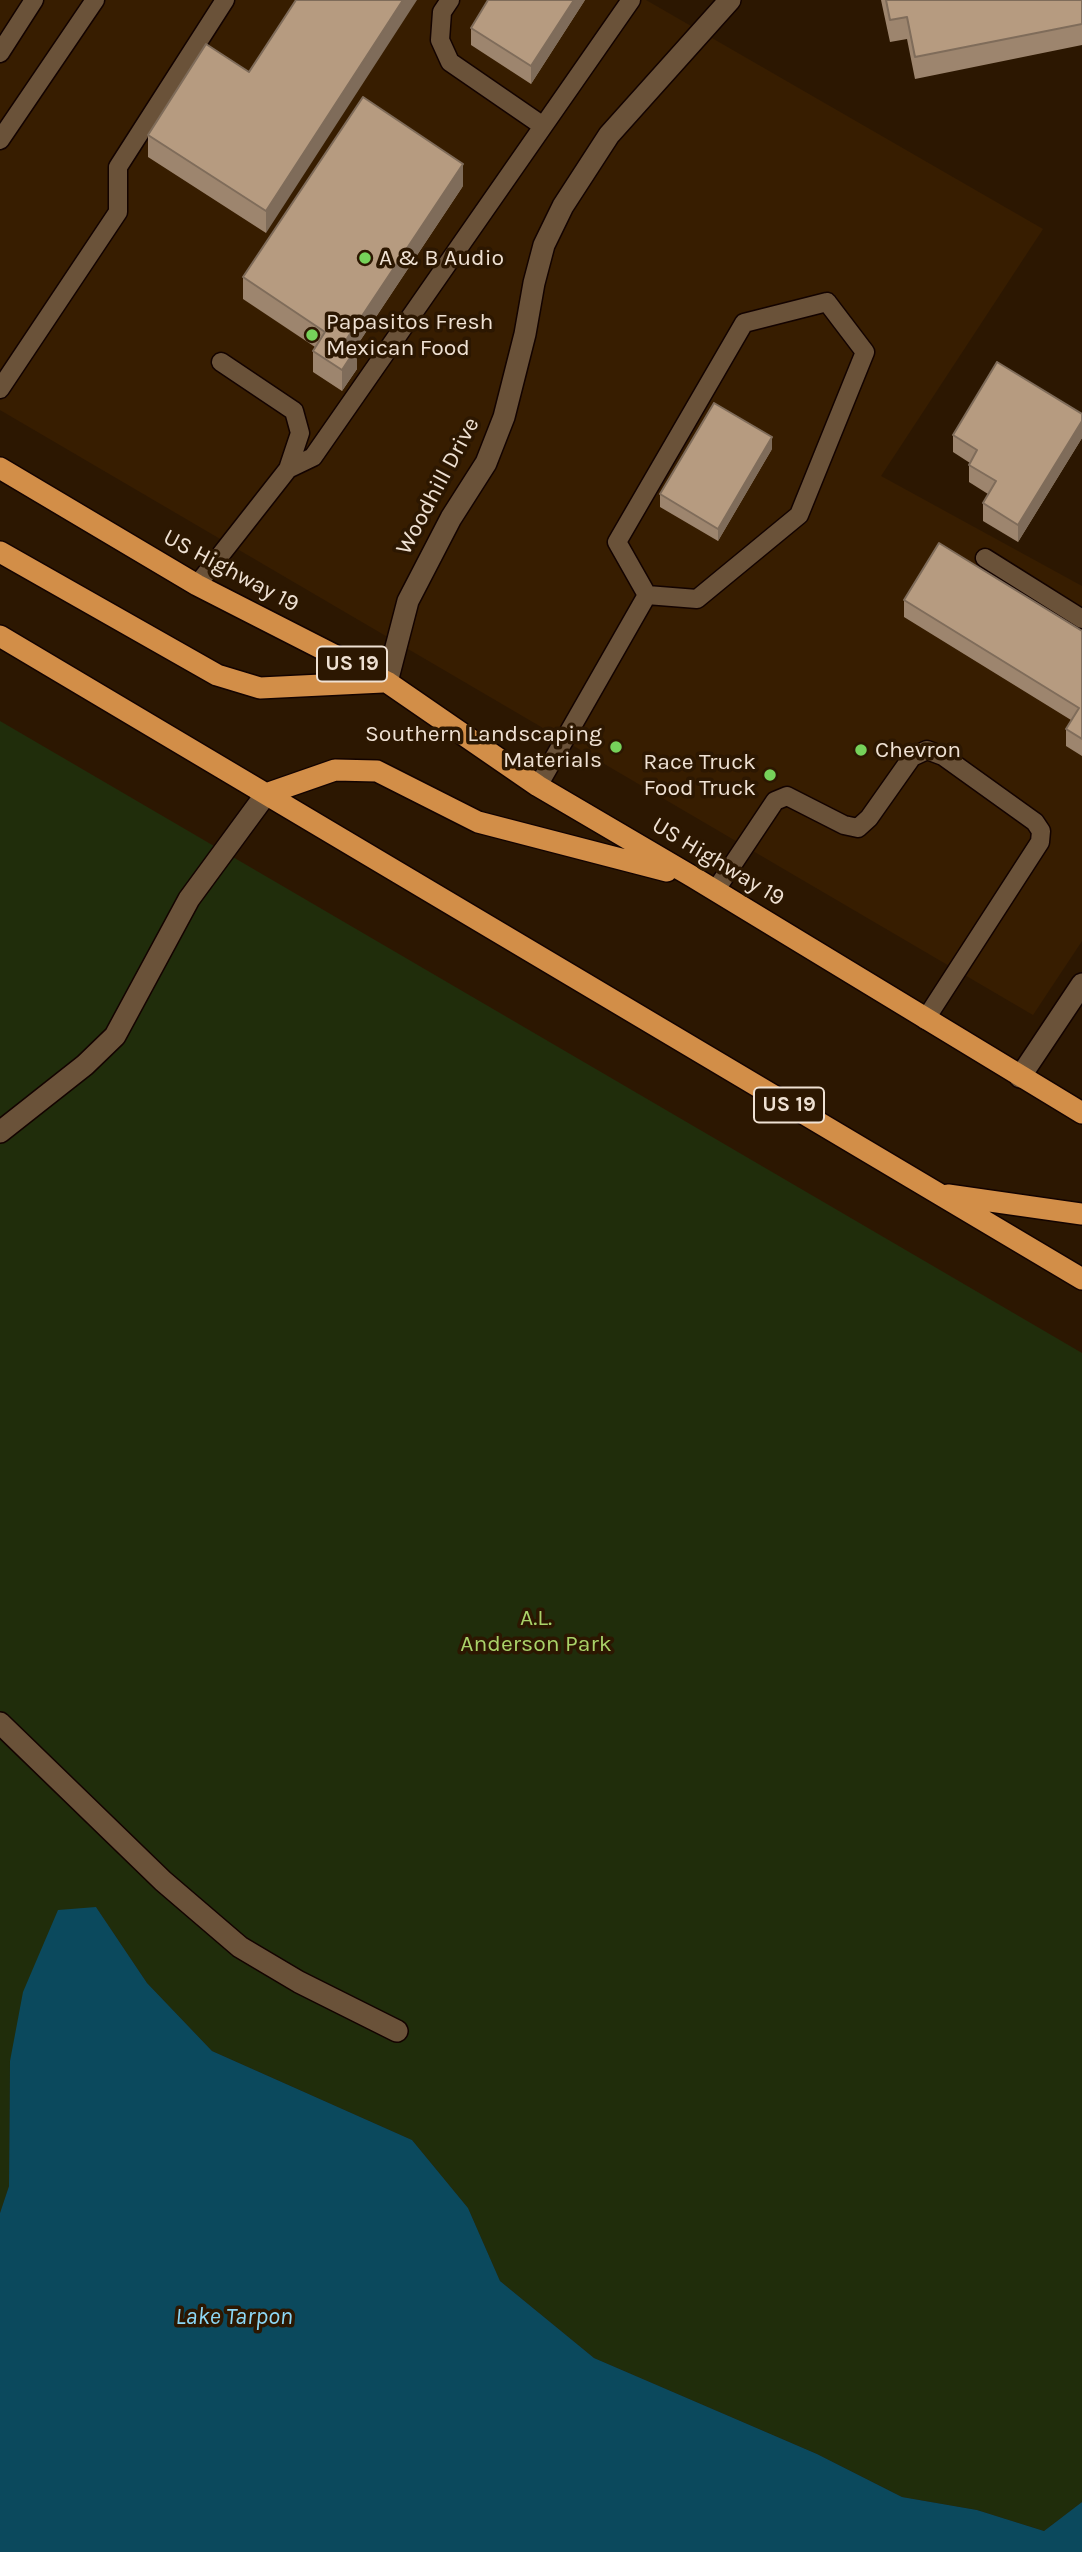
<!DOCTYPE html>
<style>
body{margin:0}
canvas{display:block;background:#2c1701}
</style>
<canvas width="1082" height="2552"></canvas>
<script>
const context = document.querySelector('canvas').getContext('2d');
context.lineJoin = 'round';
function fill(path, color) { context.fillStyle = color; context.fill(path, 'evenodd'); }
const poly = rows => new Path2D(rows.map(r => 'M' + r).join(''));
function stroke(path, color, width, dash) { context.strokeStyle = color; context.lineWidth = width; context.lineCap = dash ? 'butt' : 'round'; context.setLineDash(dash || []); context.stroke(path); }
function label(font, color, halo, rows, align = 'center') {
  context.font = font + ' Karla,sans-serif'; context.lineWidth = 7; context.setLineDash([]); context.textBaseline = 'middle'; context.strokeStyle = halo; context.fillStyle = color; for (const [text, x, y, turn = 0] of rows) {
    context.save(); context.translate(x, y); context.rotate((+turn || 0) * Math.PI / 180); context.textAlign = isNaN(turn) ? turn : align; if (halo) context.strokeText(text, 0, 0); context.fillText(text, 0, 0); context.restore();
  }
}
fill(poly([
 [0,0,646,0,1043,229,881,476,1082,586,1082,941,1033,1015,0,410]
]), '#371d00');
fill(poly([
 [0,721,1082,1353,1082,2502,1044,2531,977,2510,902,2497,817,2454,594,2358,500,2281,468,2208,412,2140,212,2051,147,1983,96,1907,10,2061,9,2186,0,2213]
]), '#202d0b');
fill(poly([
 [96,1907,147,1983,212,2051,412,2140,468,2208,500,2281,594,2358,817,2454,902,2497,977,2510,1044,2531,1082,2502,1082,2552,0,2552,0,2213,9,2186,10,2061,23,1992,58,1910]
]), '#0b495d');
const lane = poly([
 [450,0,442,12,440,40,450,62,543,126],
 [0,53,34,0],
 [0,140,95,0],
 [827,302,865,352,799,515,697,599,647,595,617,542,744,323,827,302],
 [0,389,118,212,118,167,225,0],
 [288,469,313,457,631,0],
 [985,558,1082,619],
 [197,585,288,469,300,433,294,411,221,362],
 [538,786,647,595],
 [715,891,775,801,787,796,844,825,858,828,869,818,912,757,927,750,943,756,1035,822,1041,831,1040,842,925,1020]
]);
const street = poly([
 [387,682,408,601,451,518,486,463,504,417,525,334,534,283,544,245,563,206,609,135,730,0],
 [1020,1077,1082,984],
 [0,1132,85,1065,115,1036,189,899,266,794],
 [0,1723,163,1881,240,1947,299,1982,397,2031]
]);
const highway = poly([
 [0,468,197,585,387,682,538,786,693,877,1082,1113],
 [0,552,217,675,260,688,383,682],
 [0,636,1082,1279],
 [266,794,335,770,377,771,478,822,667,871],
 [948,1195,1082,1214]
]);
stroke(lane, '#130300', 21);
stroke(street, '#130300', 24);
stroke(highway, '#130300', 24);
stroke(lane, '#6a5239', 18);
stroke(street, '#6a5239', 21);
stroke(highway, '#d28e48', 21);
fill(poly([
 [296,0,266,233,148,157,148,135,249,72],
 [585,0,531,84,471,45,471,28],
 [881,0,1082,0,1082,45,915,79,907,39,890,42],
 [463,186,356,347,357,369,342,391,313,372,313,351,315,347,243,299,243,277],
 [1082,414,1082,438,1018,542,983,521,983,503,988,494,969,482,969,465,970,463,953,452,953,435],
 [772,449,718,541,660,507,660,494],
 [904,600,1082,631,1082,756,1066,746,1066,729,1071,720,904,617]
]), '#9d856e');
fill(poly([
 [403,0,417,0,266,233,266,211],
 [574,0,585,0,531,84,531,66],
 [463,164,463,186,346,362,346,340],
 [357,347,357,369,342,391,342,370],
 [1082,421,1082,438,1018,542,1018,525],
 [772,437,772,449,718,541,718,529]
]), '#7f6c5a');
const building = poly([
 [296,0,403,0,266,211,148,135,206,44,249,72,296,0],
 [488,0,574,0,531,66,471,28,488,0],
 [886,0,1082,0,1082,24,915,57,907,17,890,20,886,0],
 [363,97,463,164,346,340,357,347,342,370,313,351,325,332,243,277,363,97],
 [997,362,1082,414,1082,421,1018,525,983,503,996,481,969,465,977,450,953,435,997,362],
 [714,403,772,437,718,529,660,494,714,403],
 [939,543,1082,631,1082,739,1066,729,1079,708,904,600,939,543]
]);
fill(building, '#b69b80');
stroke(building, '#7f6c5a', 2);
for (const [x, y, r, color] of [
 [365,258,7,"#76d25a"],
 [312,335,7,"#76d25a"],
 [616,747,7,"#76d25a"],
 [861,750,7,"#76d25a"],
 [770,775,7,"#76d25a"]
]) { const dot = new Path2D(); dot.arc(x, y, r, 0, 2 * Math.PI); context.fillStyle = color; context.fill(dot); stroke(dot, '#2c1701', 2.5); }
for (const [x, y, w] of [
 [352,664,70],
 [789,1105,70]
]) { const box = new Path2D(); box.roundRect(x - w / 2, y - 17.5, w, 35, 5); context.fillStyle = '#2c1701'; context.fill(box); stroke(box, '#efe1d3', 2); }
label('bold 21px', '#efe1d3', null, [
 ["US 19",352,664],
 ["US 19",789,1105]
]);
label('23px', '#efe1d3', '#2c1701', [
 ["A & B Audio",379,258],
 ["Papasitos Fresh",326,322],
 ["Mexican Food",326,348],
 ["Southern Landscaping",602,734,"right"],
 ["Materials",602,760,"right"],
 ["Chevron",875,750],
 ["Race Truck",756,762,"right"],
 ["Food Truck",756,788,"right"]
], 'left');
label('23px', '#efe1d3', '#2c1701', [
 ["Woodhill Drive",438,486,-62],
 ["US Highway 19",231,571,28],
 ["US Highway 19",718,862,31]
]);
label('23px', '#aad369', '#2c1701', [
 ["A.L.",536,1618],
 ["Anderson Park",536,1644]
]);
label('italic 24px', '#8dd8f6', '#2c1701', [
 ["Lake Tarpon",234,2317]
]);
</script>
